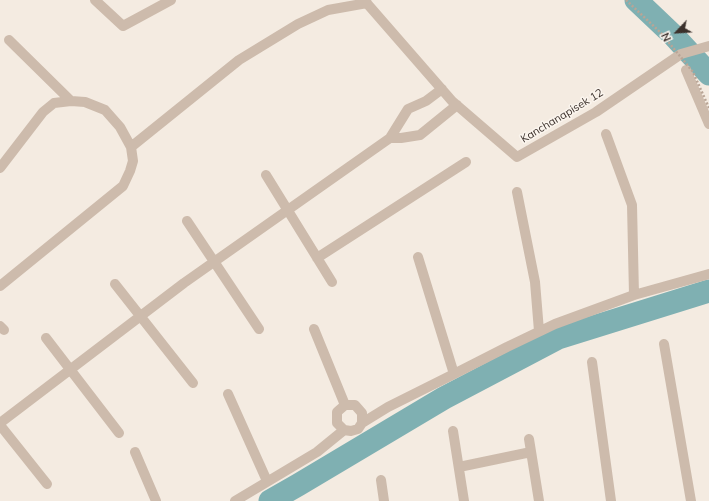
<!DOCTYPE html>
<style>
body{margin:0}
#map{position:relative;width:709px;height:501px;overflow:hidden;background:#f4ebe1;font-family:Mulish,sans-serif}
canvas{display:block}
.north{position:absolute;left:657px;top:12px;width:40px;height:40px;-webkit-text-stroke:3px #fbf5ee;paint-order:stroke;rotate:245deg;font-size:11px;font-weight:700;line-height:16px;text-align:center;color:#3b302b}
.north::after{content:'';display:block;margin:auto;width:14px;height:18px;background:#3b302b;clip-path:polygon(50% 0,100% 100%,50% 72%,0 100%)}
</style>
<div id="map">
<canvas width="709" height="501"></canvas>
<div class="north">N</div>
</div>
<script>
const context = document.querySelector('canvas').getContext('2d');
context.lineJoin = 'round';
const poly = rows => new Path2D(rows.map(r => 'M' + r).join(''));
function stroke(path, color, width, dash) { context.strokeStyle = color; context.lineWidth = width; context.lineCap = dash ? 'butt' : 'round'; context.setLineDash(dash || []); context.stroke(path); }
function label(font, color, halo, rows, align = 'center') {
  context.font = font + ' Mulish,sans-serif'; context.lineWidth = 3; context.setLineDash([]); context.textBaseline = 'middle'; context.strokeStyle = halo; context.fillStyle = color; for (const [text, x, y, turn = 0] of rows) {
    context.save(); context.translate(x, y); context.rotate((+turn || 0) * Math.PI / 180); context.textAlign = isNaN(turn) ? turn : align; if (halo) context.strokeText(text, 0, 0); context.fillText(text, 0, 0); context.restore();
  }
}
stroke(poly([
 [636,0,674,36,709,74],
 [270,501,298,485,444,398,558,338,709,291]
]), '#7fb0b2', 23);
stroke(poly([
 [95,0,123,26,171,0],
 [364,0,452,101,517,157,596,112,681,54,709,46],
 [9,40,71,101],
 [686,70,709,124],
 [606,134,632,205,634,295],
 [390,138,401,138,420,135,457,105],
 [131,147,239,60,298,24,328,10,367,3],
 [0,168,43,112,54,103,71,101,85,102,105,110,120,127,131,147,133,161,130,171,123,186,0,286],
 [266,175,332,282],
 [517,192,535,282,539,331],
 [187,221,259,329],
 [418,257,454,374],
 [317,258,466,162],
 [115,284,193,383],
 [0,326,4,330],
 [314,329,345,405],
 [46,338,119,433],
 [664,344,691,501],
 [592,362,611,501],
 [228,394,267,481],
 [345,405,355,405,362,413,362,423,358,429,351,431,344,430,337,423,337,412,345,405],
 [0,423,184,283,390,138,408,109,426,101,442,89],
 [362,423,388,407,454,374,507,347,555,324,634,295,709,274],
 [0,425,47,484],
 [453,431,464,501],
 [529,439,539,501],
 [135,452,156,501],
 [459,467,531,452],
 [381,480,384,501],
 [235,501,317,452,344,430]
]), '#cdbbac', 10);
stroke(poly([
 [626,0,661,33,693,72,709,108]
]), '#b9a596', 2.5, [2, 2]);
label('11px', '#3b302b', '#fbf5ee', [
 ["Kanchanapisek 12",562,116,-31]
]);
</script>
